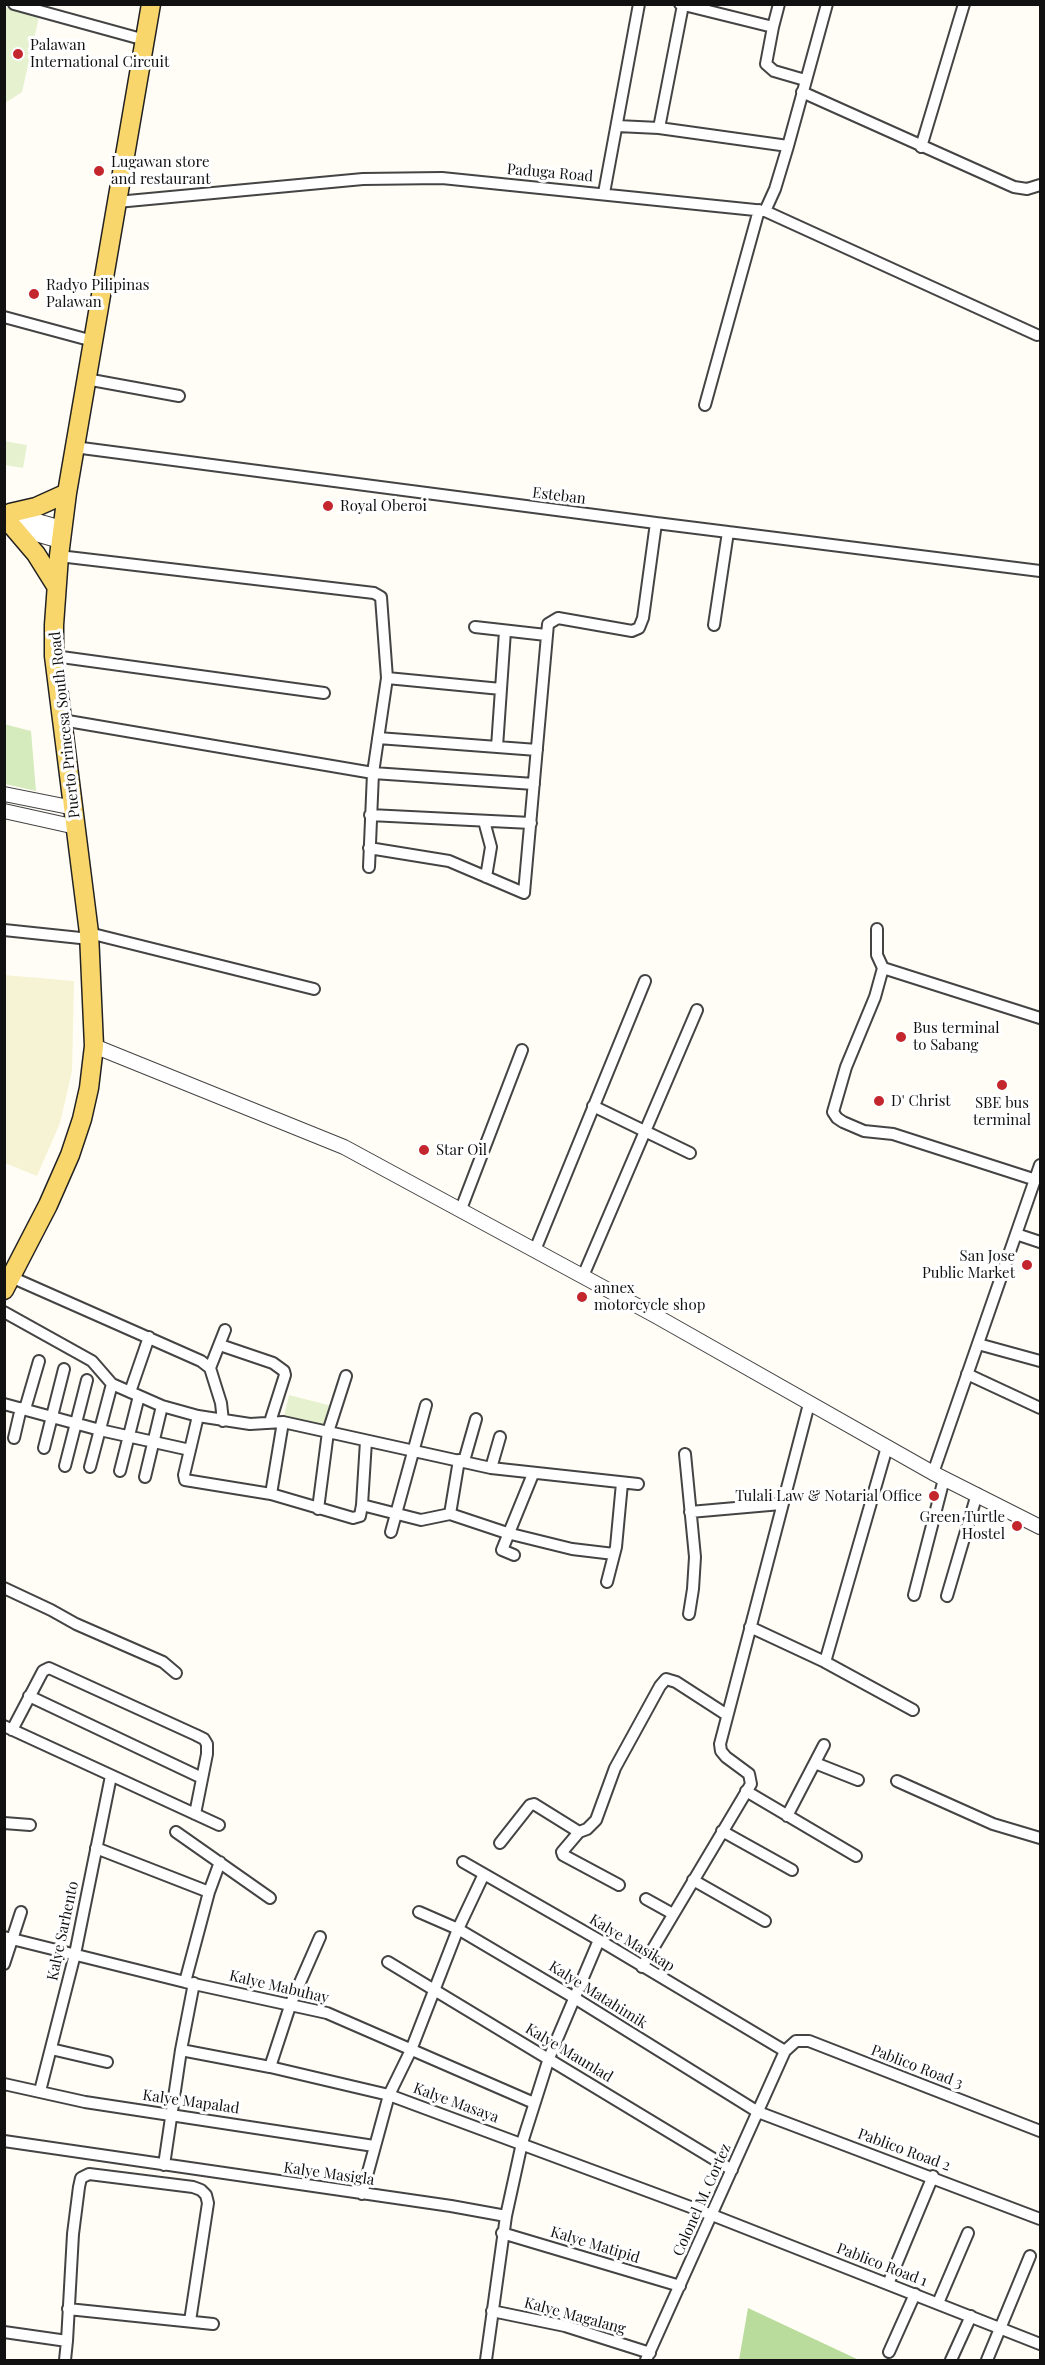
<!DOCTYPE html>
<style>
body{margin:0}
#map{position:relative;width:1045px;height:2365px;overflow:hidden;background:#fffdf5;font-family:"Playfair Display",serif}
canvas{display:block}
.frame{position:absolute;inset:0;border:6px solid #111;pointer-events:none}
</style>
<div id="map">
<canvas width="1045" height="2365"></canvas>
<div class="frame"></div>
</div>
<script>
const context = document.querySelector('canvas').getContext('2d');
context.lineJoin = 'round';
function fill(path, color) { context.fillStyle = color; context.fill(path, 'evenodd'); }
const poly = rows => new Path2D(rows.map(r => 'M' + r).join(''));
function stroke(path, color, width, dash) { context.strokeStyle = color; context.lineWidth = width; context.lineCap = dash ? 'butt' : 'round'; context.setLineDash(dash || []); context.stroke(path); }
function label(font, color, halo, rows, align = 'center') {
  context.font = font + ' "Playfair Display",serif'; context.lineWidth = 6; context.setLineDash([]); context.textBaseline = 'middle'; context.strokeStyle = halo; context.fillStyle = color; for (const [text, x, y, turn = 0] of rows) {
    context.save(); context.translate(x, y); context.rotate((+turn || 0) * Math.PI / 180); context.textAlign = isNaN(turn) ? turn : align; if (halo) context.strokeText(text, 0, 0); context.fillText(text, 0, 0); context.restore();
  }
}
fill(poly([
 [4,975,74,981,72,1071,60,1123,37,1176,5,1163]
]), '#f6f3d4');
fill(poly([
 [4,724,31,731,36,791,5,784]
]), '#d5ebbd');
fill(poly([
 [748,2308,859,2360,739,2360]
]), '#b9dc9c');
fill(poly([
 [4,7,39,17,22,92,5,103],
 [4,441,27,445,23,468,5,465],
 [289,1395,332,1406,327,1427,284,1416]
]), '#e6f2cf');
const minor = poly([
 [14,4,145,40],
 [680,4,773,27],
 [779,4,773,27,766,64,774,71,805,80],
 [802,92,1014,187,1027,189,1040,185],
 [617,126,659,128,788,146],
 [659,128,683,5],
 [921,147,964,4],
 [604,193,639,4],
 [117,202,363,179,442,178,765,211,1037,335],
 [765,211,775,189,788,146,827,4],
 [4,317,93,341],
 [86,379,179,396],
 [705,405,759,210],
 [74,447,656,523,1040,571],
 [59,556,374,593,381,597,387,678,373,773,369,867],
 [714,625,728,532],
 [475,627,546,635],
 [54,656,324,693],
 [387,678,501,689],
 [62,720,373,773,534,784],
 [378,738,537,750],
 [497,747,505,631],
 [370,815,531,823],
 [484,821,491,847,486,877],
 [369,848,449,861,524,893,548,624,558,618,632,631,639,628,643,618,656,523],
 [877,929,877,955,883,968],
 [4,930,90,939],
 [89,933,314,989],
 [593,1106,690,1153],
 [1036,1180,893,1134,864,1131,843,1122,837,1118,833,1112,846,1067,875,997,883,968,1040,1018],
 [461,1209,522,1050],
 [1016,1234,1040,1242],
 [535,1250,645,981],
 [583,1276,697,1010],
 [11,1277,201,1361,210,1368,221,1403,223,1421],
 [4,1312,92,1361,112,1384,162,1406,198,1416,250,1424,283,1422,491,1468,638,1484],
 [978,1344,1040,1361],
 [220,1345,273,1363,284,1371,285,1375,270,1422],
 [210,1368,225,1330],
 [967,1374,1040,1408],
 [130,1392,149,1337],
 [4,1404,100,1430,190,1450],
 [25,1409,39,1361],
 [198,1416,184,1475,185,1480,271,1494,353,1518,360,1516,362,1505,366,1441],
 [14,1438,21,1408],
 [44,1448,64,1369],
 [685,1454,695,1557,693,1589,689,1614],
 [464,1461,476,1419],
 [65,1466,87,1380],
 [90,1467,112,1384],
 [491,1468,500,1437],
 [120,1471,139,1396],
 [933,1473,1040,1165],
 [145,1477,162,1406],
 [271,1494,283,1422],
 [362,1505,421,1520,450,1514,507,1533,572,1549,614,1554],
 [318,1509,328,1432,346,1376],
 [690,1512,781,1504],
 [450,1514,459,1460],
 [391,1532,426,1405],
 [514,1555,502,1550,533,1474],
 [607,1582,616,1547,622,1483],
 [4,1588,51,1610,76,1624,163,1662,176,1673],
 [914,1595,944,1479],
 [947,1596,977,1494],
 [750,1627,825,1662,913,1710],
 [825,1662,887,1447],
 [29,1696,202,1778],
 [4,1726,219,1825],
 [12,1730,43,1671,49,1668,196,1735,204,1739,207,1744,207,1754,195,1814],
 [815,1763,858,1780],
 [897,1781,993,1824,1040,1838],
 [746,1791,856,1856],
 [787,1816,824,1745],
 [4,1823,30,1825],
 [722,1831,792,1870],
 [176,1832,270,1898],
 [500,1843,530,1805,534,1804,579,1832],
 [96,1848,209,1892],
 [463,1862,599,1940,785,2051],
 [693,1880,765,1921],
 [619,1885,563,1855,562,1852,579,1832,587,1829,596,1820,615,1768,660,1686,666,1679,676,1682,727,1715],
 [646,1899,673,1914],
 [419,1912,458,1929,573,1997,758,2112,1040,2219],
 [4,1937,185,1982,327,2013,534,2103],
 [388,1962,732,2170],
 [4,1964,21,1912],
 [642,1967,751,1784,749,1774,726,1757,721,1751,720,1744,809,1404],
 [185,1982,209,1892,220,1862],
 [51,2049,107,2062],
 [181,2050,270,2067,389,2095,712,2215,1040,2344],
 [270,2067,291,2003,320,1937],
 [4,2084,85,2102,374,2146],
 [40,2091,75,1954,111,1776],
 [4,2141,451,2206,506,2216,486,2360],
 [164,2165,181,2050,194,1983],
 [362,2194,389,2095,411,2050,458,1929,484,1874],
 [506,2216,522,2143,549,2058,599,1940],
 [502,2233,680,2286],
 [888,2284,933,2176],
 [938,2303,968,2233],
 [68,2309,213,2324],
 [492,2311,565,2326,650,2353],
 [4,2332,67,2341,73,2234,79,2187,81,2178,89,2174,193,2187,201,2190,206,2195,208,2203,190,2321],
 [889,2352,915,2294],
 [65,2360,67,2341],
 [646,2360,785,2051,796,2041,809,2041,1040,2131],
 [951,2360,971,2316],
 [987,2360,1030,2256]
]);
const tertiary = poly([
 [12,514,62,528],
 [12,527,60,541],
 [4,794,74,808],
 [4,811,76,827],
 [94,1046,344,1147,656,1316,933,1473,1040,1527]
]);
const primary = poly([
 [10,513,36,507,67,493],
 [13,527,36,554,56,586],
 [4,1290,48,1205,70,1155,82,1119,89,1088,94,1046,89,933,54,656,54,625,59,556,67,493,151,4]
]);
stroke(minor, '#444', 14);
stroke(tertiary, '#444', 16);
stroke(primary, '#222', 21);
stroke(minor, '#fff', 10);
stroke(tertiary, '#fff', 14);
stroke(primary, '#f9d66b', 18);
for (const [x, y, r, color] of [
 [18,54,6,"#c4262e"],
 [99,171,6,"#c4262e"],
 [34,294,6,"#c4262e"],
 [328,506,6,"#c4262e"],
 [901,1037,6,"#c4262e"],
 [1002,1085,6,"#c4262e"],
 [879,1101,6,"#c4262e"],
 [424,1150,6,"#c4262e"],
 [1027,1265,6,"#c4262e"],
 [582,1297,6,"#c4262e"],
 [934,1496,6,"#c4262e"],
 [1017,1526,6,"#c4262e"]
]) { const dot = new Path2D(); dot.arc(x, y, r, 0, 2 * Math.PI); context.fillStyle = color; context.fill(dot); stroke(dot, '#fff', 2); }
label('15px', '#111', '#fff', [
 ["Palawan",30,45],
 ["International Circuit",30,62],
 ["Lugawan store",111,162],
 ["and restaurant",111,179],
 ["Radyo Pilipinas",46,285],
 ["Palawan",46,302],
 ["Royal Oberoi",340,506],
 ["Bus terminal",913,1028],
 ["to Sabang",913,1045],
 ["D' Christ",891,1101],
 ["SBE bus",1002,1103,"center"],
 ["terminal",1002,1120,"center"],
 ["Star Oil",436,1150],
 ["San Jose",1015,1256,"right"],
 ["Public Market",1015,1273,"right"],
 ["annex",594,1288],
 ["motorcycle shop",594,1305],
 ["Tulali Law & Notarial Office",922,1496,"right"],
 ["Green Turtle",1005,1517,"right"],
 ["Hostel",1005,1534,"right"]
], 'left');
label('15px', '#111', '#fff', [
 ["Paduga Road",550,173,5],
 ["Esteban",559,496,7],
 ["Puerto Princesa South Road",65,725,-96],
 ["Kalye Sarhento",63,1931,-78],
 ["Kalye Masikap",632,1943,31],
 ["Kalye Mabuhay",279,1987,13],
 ["Kalye Matahimik",598,1995,32],
 ["Kalye Maunlad",569,2053,31],
 ["Pablico Road 3",917,2067,21],
 ["Kalye Mapalad",191,2102,8],
 ["Kalye Masaya",456,2103,20],
 ["Pablico Road 2",904,2150,20],
 ["Kalye Masigla",329,2174,8],
 ["Colonel M. Cortez",702,2200,-66],
 ["Kalye Matipid",595,2245,17],
 ["Pablico Road 1",882,2265,21],
 ["Kalye Magalang",575,2316,15]
]);
</script>
